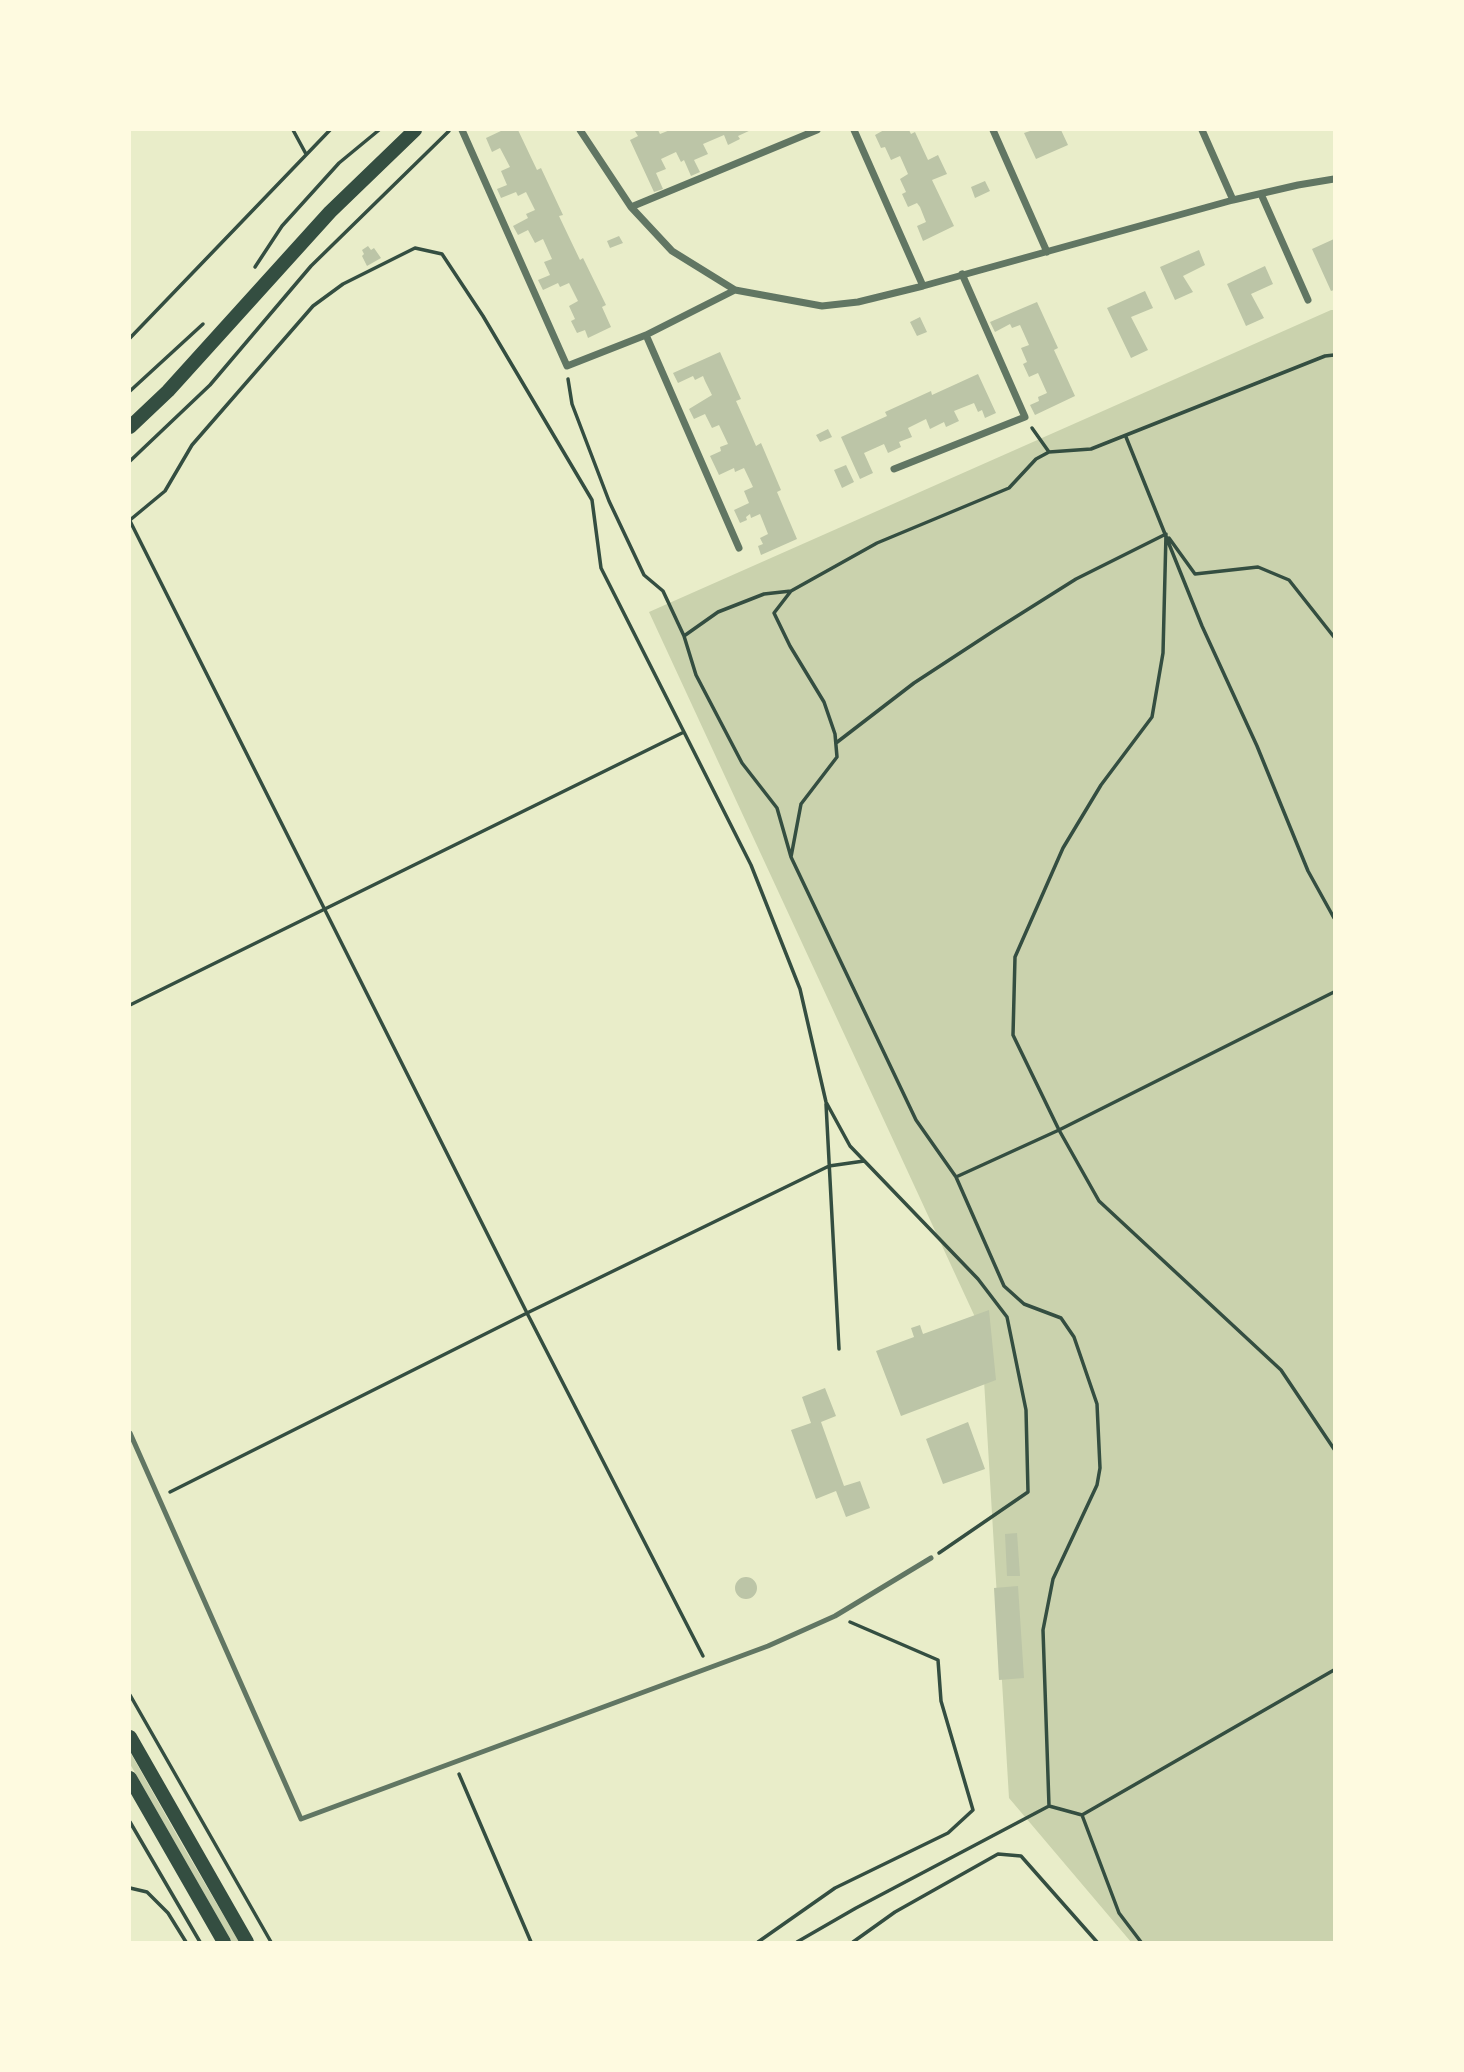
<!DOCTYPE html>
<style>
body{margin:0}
#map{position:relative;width:1464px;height:2072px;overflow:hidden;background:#e9edc9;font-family:Manrope,sans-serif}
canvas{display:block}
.frame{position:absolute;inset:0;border:131px solid #fefae0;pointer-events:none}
</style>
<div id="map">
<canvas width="1464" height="2072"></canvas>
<div class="frame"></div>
</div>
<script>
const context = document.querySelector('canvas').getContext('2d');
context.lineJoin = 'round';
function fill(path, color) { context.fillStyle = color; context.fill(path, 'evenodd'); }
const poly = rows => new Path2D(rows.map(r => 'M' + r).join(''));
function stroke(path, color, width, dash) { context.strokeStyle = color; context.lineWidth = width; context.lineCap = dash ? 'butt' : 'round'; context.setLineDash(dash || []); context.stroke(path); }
fill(poly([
 [1331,310,1334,310,1334,1942,1131,1942,1009,1798,981,1330,649,612],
 [130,1752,183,1846,239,1942,232,1942,130,1764]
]), '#cad2ad');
fill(poly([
 [503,130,518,130,537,170,541,168,563,215,559,216,568,235,580,260,583,258,606,305,602,307,611,327,588,338,585,330,577,333,571,321,575,319,569,306,578,301,569,283,560,287,558,283,543,290,538,280,550,275,544,262,552,259,543,239,535,243,528,230,518,235,513,226,528,218,526,214,535,210,526,192,518,196,516,192,501,198,497,189,507,185,501,171,510,167,500,148,492,152,486,138],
 [638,130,658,130,660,134,670,130,751,130,738,136,740,139,728,145,724,135,703,144,708,154,694,160,700,172,691,176,684,160,681,162,676,152,661,159,666,169,656,173,663,189,654,192,630,140,638,136,635,131],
 [884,130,909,130,911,134,915,132,928,160,938,155,947,174,932,180,954,226,923,241,917,226,926,222,920,207,917,203,908,207,902,194,906,192,900,179,908,174,900,156,891,160,885,147,881,148,875,135],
 [1033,130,1061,130,1068,145,1036,159,1024,133],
 [985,181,990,191,975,198,971,187],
 [619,236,623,243,610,248,607,241],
 [1334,239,1334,290,1331,291,1312,249],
 [368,246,371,250,374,248,381,258,367,266,362,256,364,254,362,250],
 [1199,250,1205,265,1183,276,1193,292,1175,300,1160,267],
 [1265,266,1273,284,1251,294,1264,318,1246,326,1227,284],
 [1145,291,1153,308,1131,317,1148,350,1131,358,1107,308],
 [1037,302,1058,348,1054,350,1075,396,1035,415,1030,405,1039,401,1038,397,1047,393,1038,373,1029,377,1023,364,1027,362,1021,348,1029,345,1020,325,1012,328,1010,324,995,332,990,322],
 [920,317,927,332,917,336,910,322],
 [720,352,741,399,736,401,745,421,756,446,761,443,781,490,777,492,797,539,761,555,758,546,763,544,760,538,768,534,760,514,751,518,750,514,746,517,747,520,740,523,734,510,749,503,744,491,753,487,744,468,735,472,734,468,719,475,710,456,721,451,720,447,728,444,719,425,712,428,705,414,694,419,689,409,712,395,705,381,703,376,695,380,693,376,678,383,673,373],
 [978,374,996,413,985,418,982,410,978,412,974,403,954,411,959,421,946,427,944,422,930,429,926,419,908,428,912,437,899,442,901,447,888,453,884,444,864,453,873,473,860,479,841,437,887,416,885,412,931,391,932,395],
 [828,429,832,437,820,442,816,435],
 [846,465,854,482,842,488,834,470],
 [989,1310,996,1380,901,1416,876,1351,914,1337,911,1328,920,1325,923,1334],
 [825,1388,836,1416,821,1422,844,1486,860,1481,870,1508,846,1517,836,1491,816,1499,791,1430,811,1423,802,1397],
 [968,1422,985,1469,943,1484,926,1439],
 [1017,1533,1020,1576,1007,1576,1005,1534],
 '735 1588a11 11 0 1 1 22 0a11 11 0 1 1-22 0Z',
 [1018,1586,1024,1678,999,1680,994,1588]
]), '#bcc5a7');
stroke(poly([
 [293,130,306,154],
 [255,267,282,226,339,163,379,130],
 [130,338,330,130],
 [568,379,572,404,609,501,644,575,663,591,684,636],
 [130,391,203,324],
 [1032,428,1049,452],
 [1126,437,1202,626,1257,746,1308,871,1334,918],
 [130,461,210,385,311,266,449,131],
 [130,520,165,491,192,445,313,306,343,284,415,248,442,254,483,316,592,500,601,568,684,732],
 [130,521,527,1313,703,1656],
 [1166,534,1163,653,1152,717,1101,785,1063,848,1015,957,1013,1035,1059,1130,1099,1201,1281,1370,1334,1449],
 [1169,538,1195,574,1258,567,1289,580,1334,637],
 [836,743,914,683,995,630,1076,579,1166,534],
 [791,857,777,808,742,763,696,675,684,636,718,612,764,594,791,591],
 [130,1005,684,732,751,865,800,989,826,1102,850,1146,978,1279,1007,1317,1026,1410,1028,1492,939,1553],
 [826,1104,839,1349],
 [956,1177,1059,1130,1334,992],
 [170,1492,527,1313,829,1166,864,1161],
 [130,1695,271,1942],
 [459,1774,531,1942],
 [1049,1806,1043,1630,1053,1579,1097,1485,1100,1468,1097,1404,1074,1337,1061,1318,1024,1304,1004,1286,956,1177,916,1120,791,857,801,804,837,757,835,734,824,702,790,646,774,613,791,591,877,543,1009,488,1036,459,1049,452,1091,449,1325,356,1334,355],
 [1082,1815,1119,1913,1141,1942],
 [130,1822,200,1942],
 [130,1888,147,1892,168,1913,186,1942],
 [758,1942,835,1888,948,1833,973,1810,941,1701,938,1660,850,1622],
 [797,1942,856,1908,1049,1806,1082,1815,1334,1670],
 [853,1942,895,1912,998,1854,1021,1856,1097,1942]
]), '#344e41', 3.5);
stroke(poly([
 [130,1433,301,1819,768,1646,835,1616,931,1558]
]), '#617663', 5);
stroke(poly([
 [462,130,567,366,646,335,735,290],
 [580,130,631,207,672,251,735,290,822,306,858,302,923,286,1233,200,1298,185,1334,179],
 [854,130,923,286],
 [993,130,1047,252],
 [1202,130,1233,200],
 [1261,194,1308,300],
 [631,207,817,130],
 [646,335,739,548],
 [894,469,1025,417,962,274]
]), '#617663', 7);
stroke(poly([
 [130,427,168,391,330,212,415,130],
 [130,1737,247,1942],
 [130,1778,224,1942]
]), '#344e41', 14);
</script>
